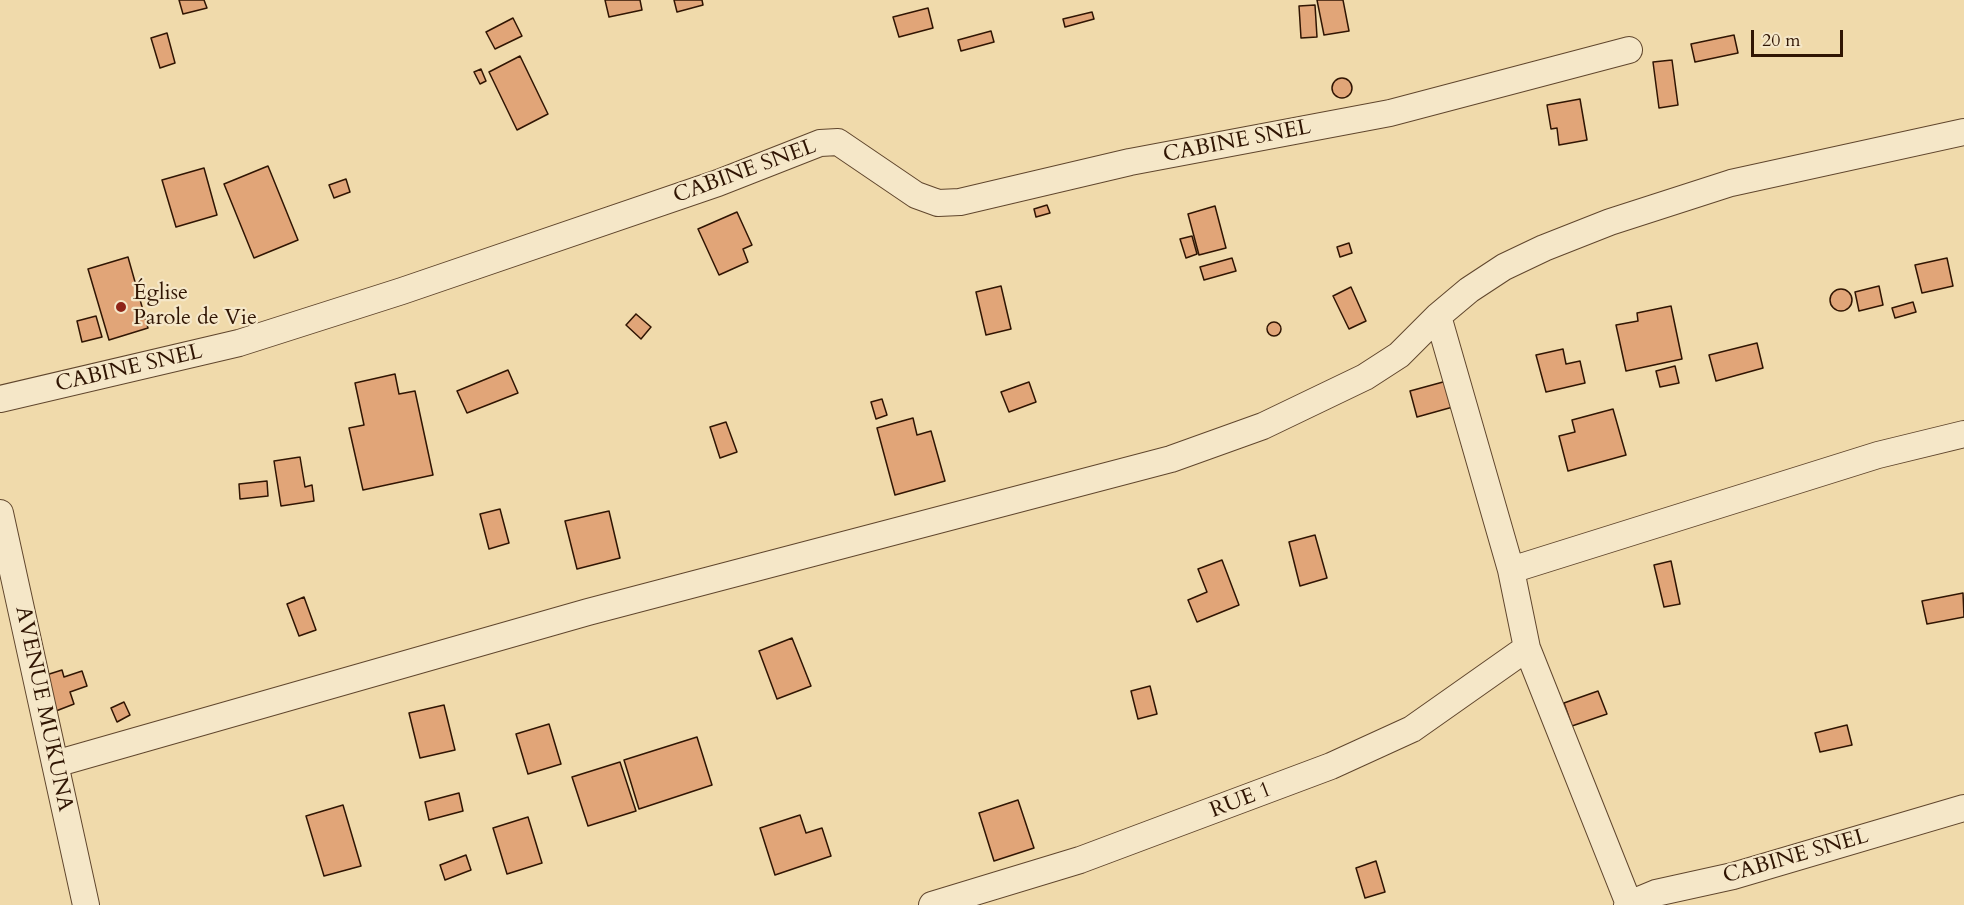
<!DOCTYPE html>
<meta charset="utf-8">
<style>
body{margin:0}
#map{position:relative;width:1964px;height:905px;overflow:hidden;background:#f0daab;font-family:Cardo,serif}
canvas{display:block}
.scale{position:absolute;left:1751px;top:30px;width:92px;height:27px;box-sizing:border-box;border:3px solid #301503;border-top:0;padding-left:8px;font-size:18px;line-height:21px;white-space:nowrap;color:#301503;-webkit-text-stroke:4px #f5e7c8;paint-order:stroke}
</style>
<div id="map">
<canvas width="1964" height="905"></canvas>
<div class="scale">20 m</div>
</div>
<script>
const context = document.querySelector('canvas').getContext('2d');
context.lineJoin = 'round';
function fill(path, color) { context.fillStyle = color; context.fill(path, 'evenodd'); }
const poly = rows => new Path2D(rows.map(r => 'M' + r).join(''));
function stroke(path, color, width, dash) { context.strokeStyle = color; context.lineWidth = width; context.lineCap = dash ? 'butt' : 'round'; context.setLineDash(dash || []); context.stroke(path); }
function label(font, color, halo, rows, align = 'center') {
  context.font = font + ' Cardo,serif'; context.lineWidth = 4.5; context.setLineDash([]); context.textBaseline = 'middle'; context.strokeStyle = halo; context.fillStyle = color; for (const [text, x, y, turn = 0] of rows) {
    context.save(); context.translate(x, y); context.rotate((+turn || 0) * Math.PI / 180); context.textAlign = isNaN(turn) ? turn : align; if (halo) context.strokeText(text, 0, 0); context.fillText(text, 0, 0); context.restore();
  }
}
const building = poly([
 [179,0,204,0,207,8,183,14,179,0],
 [605,0,640,0,642,10,609,17,605,0],
 [674,0,702,0,703,5,677,12,674,0],
 [1317,0,1343,0,1349,31,1324,35,1317,0],
 [1315,5,1317,37,1301,38,1299,6,1315,5],
 [928,8,933,28,899,37,893,17,928,8],
 [1092,12,1094,19,1065,27,1063,19,1092,12],
 [513,18,522,36,495,49,486,32,513,18],
 [991,31,994,42,961,51,958,40,991,31],
 [167,33,175,63,160,68,151,38,167,33],
 [1734,35,1738,53,1695,62,1691,44,1734,35],
 [520,56,548,114,517,130,489,72,520,56],
 [1672,60,1678,105,1659,108,1653,62,1672,60],
 [481,69,486,81,480,84,474,72,481,69],
 '1332 88a10 10 0 1 1 20 0a10 10 0 1 1-20 0Z',
 [1580,99,1587,140,1559,145,1557,128,1551,129,1547,105,1580,99],
 [268,166,298,240,254,258,224,184,268,166],
 [204,168,217,215,176,227,162,180,204,168],
 [346,179,350,192,334,198,329,185,346,179],
 [1047,205,1050,213,1036,217,1034,209,1047,205],
 [1215,206,1226,248,1199,255,1188,214,1215,206],
 [737,212,752,245,743,249,748,262,719,275,698,229,737,212],
 [1192,236,1197,254,1186,258,1180,239,1192,236],
 [1349,243,1352,253,1340,257,1337,247,1349,243],
 [128,257,148,328,109,340,88,269,128,257],
 [1232,258,1236,271,1204,280,1200,267,1232,258],
 [1947,258,1953,286,1922,293,1915,265,1947,258],
 [1001,286,1011,329,986,335,976,292,1001,286],
 [1879,286,1883,305,1859,311,1855,292,1879,286],
 [1351,287,1366,321,1349,329,1333,296,1351,287],
 '1830 300a11 11 0 1 1 22 0a11 11 0 1 1-22 0Z',
 [1913,302,1916,312,1895,318,1892,308,1913,302],
 [1671,306,1682,359,1626,371,1616,325,1638,321,1637,313,1671,306],
 [636,314,651,327,641,339,626,325,636,314],
 [96,316,102,337,82,342,77,321,96,316],
 '1267 329a7 7 0 1 1 14 0a7 7 0 1 1-14 0Z',
 [1757,343,1763,368,1716,381,1709,355,1757,343],
 [1563,349,1566,364,1580,361,1585,383,1546,392,1536,355,1563,349],
 [1675,366,1679,383,1660,387,1656,371,1675,366],
 [508,370,518,393,467,413,457,391,508,370],
 [395,374,399,394,415,391,433,475,363,490,349,428,364,425,355,383,395,374],
 [1454,379,1460,405,1417,417,1410,391,1454,379],
 [1029,382,1036,402,1009,412,1001,392,1029,382],
 [882,399,887,415,876,419,871,402,882,399],
 [1613,409,1626,455,1568,471,1559,436,1575,432,1572,420,1613,409],
 [913,418,917,435,931,431,945,481,895,495,877,428,913,418],
 [726,422,737,452,720,458,710,427,726,422],
 [300,457,305,487,312,485,314,501,281,506,274,461,300,457],
 [267,481,268,496,240,499,239,484,267,481],
 [500,509,509,543,489,549,480,514,500,509],
 [609,511,620,558,577,569,565,521,609,511],
 [1315,535,1327,578,1300,586,1289,542,1315,535],
 [1222,560,1239,605,1197,622,1188,600,1207,592,1198,569,1222,560],
 [1671,561,1680,604,1664,607,1654,565,1671,561],
 [1963,593,1964,617,1927,624,1922,601,1963,593],
 [304,597,316,630,299,636,287,604,304,597],
 [792,638,811,686,777,699,759,651,792,638],
 [62,670,64,677,82,671,87,686,70,692,74,704,56,711,43,676,62,670],
 [1150,686,1157,714,1138,719,1131,691,1150,686],
 [1598,691,1607,714,1572,726,1564,703,1598,691],
 [124,702,130,715,117,722,111,708,124,702],
 [444,705,455,750,420,758,409,713,444,705],
 [549,724,561,764,528,774,516,734,549,724],
 [1847,725,1852,745,1820,752,1815,733,1847,725],
 [697,737,712,785,639,809,624,760,697,737],
 [620,762,636,811,588,826,572,777,620,762],
 [459,793,463,811,429,820,425,802,459,793],
 [1018,800,1034,848,994,861,979,813,1018,800],
 [343,805,361,866,324,876,306,816,343,805],
 [800,815,806,833,822,828,831,856,775,875,760,828,800,815],
 [528,817,542,863,507,874,493,828,528,817],
 [466,855,471,870,445,880,440,865,466,855],
 [1376,861,1385,892,1365,898,1356,868,1376,861]
]);
fill(building, '#e1a578');
stroke(building, '#301503', 1.5);
const minor = poly([
 [1438,316,1511,570,1527,648,1629,904],
 [0,399,239,343,402,291,718,183,820,143,838,142,916,195,938,203,960,202,1130,162,1390,113,1629,50],
 [0,513,86,905],
 [1511,570,1878,455,1964,434],
 [55,764,588,612,1171,459,1263,426,1365,377,1399,355,1438,316,1469,290,1504,267,1544,248,1610,222,1731,183,1964,132],
 [932,905,1080,860,1331,766,1412,729,1527,648],
 [1627,905,1656,893,1733,876,1964,808]
]);
stroke(minor, '#60462d', 28);
stroke(minor, '#f5e7c8', 26);
for (const [x, y, r, color] of [
 [121,307,6,"#8f2418"]
]) { const dot = new Path2D(); dot.arc(x, y, r, 0, 2 * Math.PI); context.fillStyle = color; context.fill(dot); stroke(dot, '#f5e7c8', 2); }
label('22px', '#301503', '#f5e7c8', [
 ["CABINE SNEL",1237,142,-11],
 ["CABINE SNEL",745,172,-20],
 ["CABINE SNEL",129,369,-13],
 ["AVENUE MUKUNA",43,709,78],
 ["RUE 1",1241,801,-21],
 ["CABINE SNEL",1796,857,-16]
]);
label('22px', '#301503', '#f5e7c8', [
 ["Église",133,294],
 ["Parole de Vie",133,319]
], 'left');
</script>
